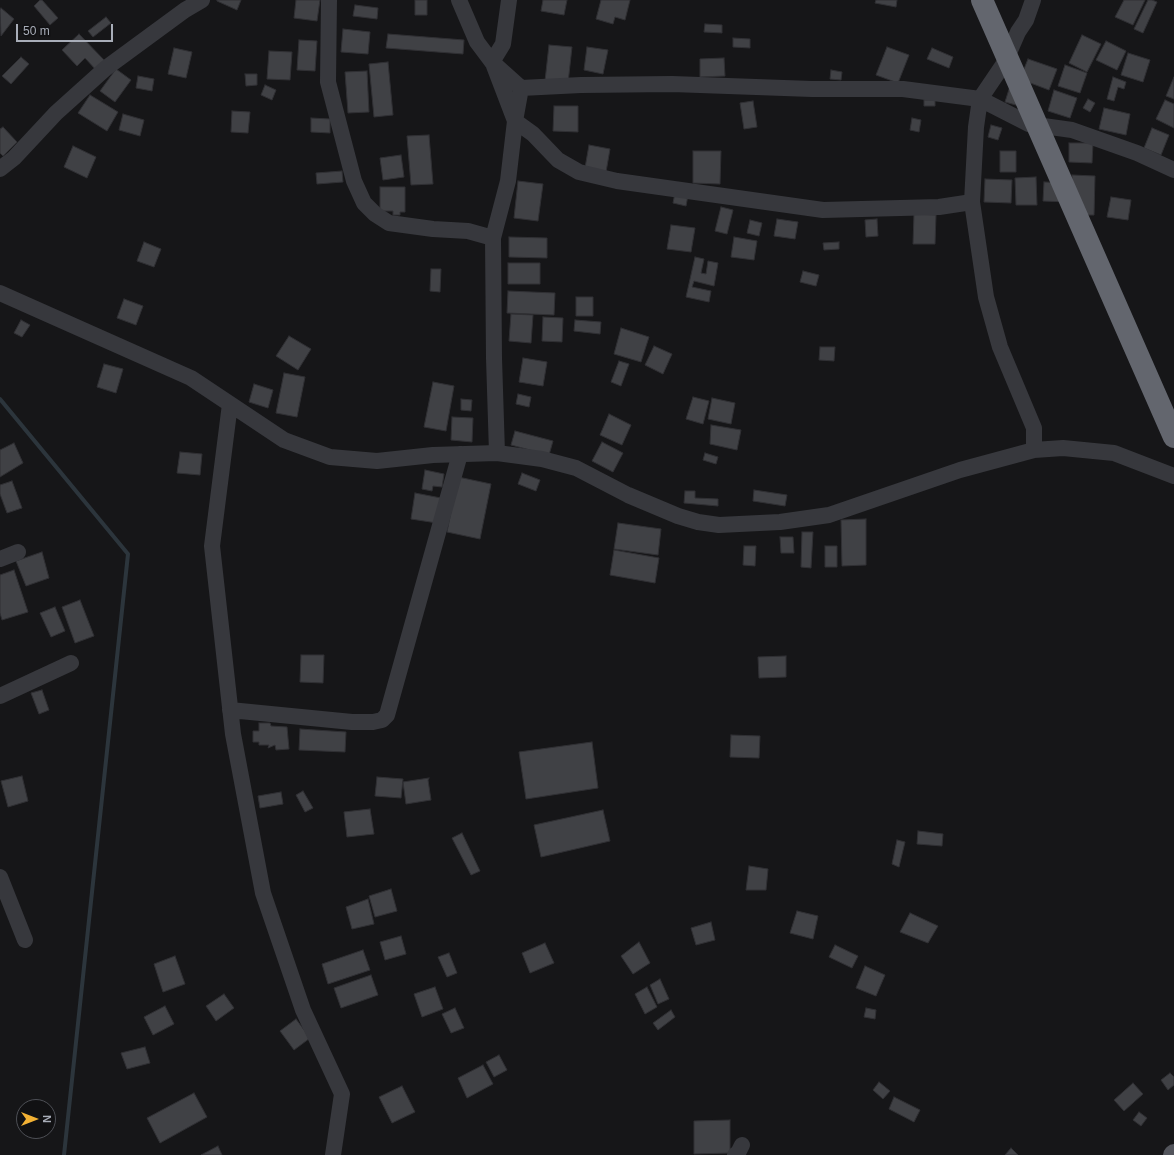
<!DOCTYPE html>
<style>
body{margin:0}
#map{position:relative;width:1174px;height:1155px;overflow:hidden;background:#161618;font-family:Arial,sans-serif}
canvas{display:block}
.north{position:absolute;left:16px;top:1099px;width:40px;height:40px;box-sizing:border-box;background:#111113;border:1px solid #4d4f55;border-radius:50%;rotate:90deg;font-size:11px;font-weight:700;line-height:16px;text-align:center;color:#a8adb8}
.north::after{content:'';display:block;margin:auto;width:14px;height:18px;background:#f2b134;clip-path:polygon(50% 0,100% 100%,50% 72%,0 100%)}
.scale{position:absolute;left:16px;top:24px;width:97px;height:18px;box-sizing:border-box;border:2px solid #a8adb8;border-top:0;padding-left:5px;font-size:12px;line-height:14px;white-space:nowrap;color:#a8adb8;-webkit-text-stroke:3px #111113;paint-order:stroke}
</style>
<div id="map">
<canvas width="1174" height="1155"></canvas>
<div class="north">N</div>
<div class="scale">50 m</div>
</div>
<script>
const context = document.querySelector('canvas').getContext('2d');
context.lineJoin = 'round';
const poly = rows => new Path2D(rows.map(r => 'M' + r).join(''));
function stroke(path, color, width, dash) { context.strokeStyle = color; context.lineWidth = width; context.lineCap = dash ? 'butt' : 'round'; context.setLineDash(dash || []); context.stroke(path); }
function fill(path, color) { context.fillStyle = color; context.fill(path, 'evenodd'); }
stroke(poly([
 [0,399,128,554,64,1155]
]), '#2c353c', 4);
const building = poly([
 [40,0,42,0,58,18,50,25,34,6,40,0],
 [217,0,241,0,237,10,217,1,217,0],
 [296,0,320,0,317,21,294,18,296,0],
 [415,0,427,0,427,15,415,15,415,0],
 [543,0,567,0,564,15,541,11,543,0],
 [601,0,630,0,625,20,615,17,613,24,596,19,601,0],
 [876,0,897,0,896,7,875,3,876,0],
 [1124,0,1145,0,1133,25,1115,17,1124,0],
 [1148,0,1152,0,1157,2,1143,33,1134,29,1148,0],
 [355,5,378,8,377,19,353,16,355,5],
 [1,8,14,19,1,36,0,10,1,8],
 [106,17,111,23,93,37,88,31,106,17],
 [705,24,722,25,722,33,704,32,705,24],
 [343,29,370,32,368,54,341,52,343,29],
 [79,34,105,61,96,70,85,58,77,66,62,50,79,34],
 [388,34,464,40,463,54,386,48,388,34],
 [1082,35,1101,44,1087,72,1069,63,1082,35],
 [733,38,750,39,750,48,733,47,733,38],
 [299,40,317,41,315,71,297,70,299,40],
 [1106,41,1126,51,1117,70,1096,60,1106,41],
 [549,45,572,47,568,83,545,81,549,45],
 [587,47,608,50,603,74,584,70,587,47],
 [887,47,909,55,898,83,876,75,887,47],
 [174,48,192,52,186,78,168,74,174,48],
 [932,48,953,57,949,68,927,59,932,48],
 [269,51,292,52,290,80,267,79,269,51],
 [1128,53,1150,60,1143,82,1121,75,1128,53],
 [21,57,29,64,11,84,2,76,21,57],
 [724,58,725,76,700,77,700,59,724,58],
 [1028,59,1057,69,1049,90,1020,79,1028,59],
 [388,62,393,115,374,117,369,64,388,62],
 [1065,65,1087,73,1080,93,1058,86,1065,65],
 [116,69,131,80,115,102,100,91,116,69],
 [831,70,842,72,841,80,830,79,831,70],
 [367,71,369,112,348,113,345,72,367,71],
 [245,74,257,74,257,85,246,86,245,74],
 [138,76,154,79,152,91,136,88,138,76],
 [1113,77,1126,82,1124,89,1118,87,1114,101,1107,99,1113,77],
 [1174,77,1174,99,1166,96,1174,77],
 [1011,83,1023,107,1005,102,1011,83],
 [265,85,276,90,272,100,261,95,265,85],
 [1054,90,1077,98,1070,118,1048,111,1054,90],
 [90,95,118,112,107,131,78,113,90,95],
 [1088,99,1095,103,1090,112,1083,108,1088,99],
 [924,100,935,100,935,106,924,106,924,100],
 [1165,100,1174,104,1174,128,1156,119,1165,100],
 [753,101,757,127,744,129,740,103,753,101],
 [554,106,578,106,578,132,553,131,554,106],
 [1104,108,1130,114,1126,135,1099,129,1104,108],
 [232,111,250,112,248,133,231,132,232,111],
 [123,114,144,120,140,136,119,130,123,114],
 [311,118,330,119,330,133,311,132,311,118],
 [912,118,921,120,919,132,910,130,912,118],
 [991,125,1002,128,998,140,988,137,991,125],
 [3,127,17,142,3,156,0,153,0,129,3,127],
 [1152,128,1169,135,1161,155,1144,148,1152,128],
 [429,135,433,184,411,185,407,136,429,135],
 [1069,143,1093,143,1092,163,1069,162,1069,143],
 [589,145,610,149,606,172,585,168,589,145],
 [73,146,96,157,87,178,64,167,73,146],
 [693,151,721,151,720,184,693,183,693,151],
 [1000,151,1016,151,1016,172,1000,172,1000,151],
 [401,155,404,177,383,180,380,158,401,155],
 [342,171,343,182,317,184,316,173,342,171],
 [1072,175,1095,176,1094,215,1072,215,1072,175],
 [1036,177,1037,205,1016,205,1015,178,1036,177],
 [985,179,1012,180,1011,203,984,202,985,179],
 [518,181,543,184,538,221,514,218,518,181],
 [1044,182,1067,183,1067,202,1043,201,1044,182],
 [380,187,405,187,405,212,400,212,400,215,393,215,393,211,380,211,380,187],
 [675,193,688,195,686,206,673,203,675,193],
 [1111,197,1131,200,1128,220,1107,217,1111,197],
 [721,207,733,210,727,234,715,231,721,207],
 [914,214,936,215,935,244,913,244,914,214],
 [777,219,798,222,795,239,774,236,777,219],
 [877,219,878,236,866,237,865,220,877,219],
 [750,220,762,223,759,236,747,233,750,220],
 [671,225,695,228,691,252,667,249,671,225],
 [509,237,547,238,547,258,509,257,509,237],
 [734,237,757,241,754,260,731,257,734,237],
 [144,242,161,249,154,267,137,261,144,242],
 [839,242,839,249,824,250,823,243,839,242],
 [695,257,704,259,701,273,706,274,708,261,718,263,714,286,694,281,692,287,711,291,709,302,686,297,695,257],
 [508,263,540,263,540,284,508,284,508,263],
 [431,269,441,269,440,292,430,291,431,269],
 [803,271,819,275,816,286,800,282,803,271],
 [508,291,555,293,554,315,507,313,508,291],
 [576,297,593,297,593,316,576,316,576,297],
 [124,299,143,306,136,325,117,318,124,299],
 [511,314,533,315,531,343,509,341,511,314],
 [543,317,563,318,562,342,542,341,543,317],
 [21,320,30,325,22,337,14,333,21,320],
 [575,320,601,322,600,334,574,331,575,320],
 [621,328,649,337,641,362,614,354,621,328],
 [289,336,311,349,298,370,276,356,289,336],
 [654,346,672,354,663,374,645,365,654,346],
 [820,347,835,347,834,361,819,360,820,347],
 [523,358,547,362,543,386,519,382,523,358],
 [619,361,629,364,621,386,611,382,619,361],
 [104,364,123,369,116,393,97,387,104,364],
 [284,373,305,377,297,417,276,413,284,373],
 [433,382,454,386,446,431,424,427,433,382],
 [254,384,273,390,268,408,249,402,254,384],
 [518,394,531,397,529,407,516,404,518,394],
 [693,397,709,401,703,424,686,419,693,397],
 [712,398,735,403,731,424,708,419,712,398],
 [461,399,472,400,471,411,461,410,461,399],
 [609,414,631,425,622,445,600,435,609,414],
 [452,417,473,418,472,442,451,440,452,417],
 [711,425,741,430,737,450,710,444,711,425],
 [515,431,553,441,549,455,511,445,515,431],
 [602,442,623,453,613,472,592,461,602,442],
 [14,443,23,463,0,477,0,450,14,443],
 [180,452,202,454,200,475,177,473,180,452],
 [705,453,718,457,716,464,703,460,705,453],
 [425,470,444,474,442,487,433,486,432,491,422,489,425,470],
 [522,473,540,480,536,491,518,484,522,473],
 [458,477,491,484,480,539,447,532,458,477],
 [12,481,22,508,7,513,0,494,0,485,12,481],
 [754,490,787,495,785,506,753,501,754,490],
 [685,491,695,491,695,498,718,499,718,506,684,503,685,491],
 [415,493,441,498,437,523,411,519,415,493],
 [866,519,866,565,842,566,841,520,866,519],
 [618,523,661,529,658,555,614,549,618,523],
 [802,532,813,532,811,568,801,567,802,532],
 [780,537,793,537,794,553,781,553,780,537],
 [744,546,756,546,755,566,743,565,744,546],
 [825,546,837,546,837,567,825,567,825,546],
 [614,550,659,558,655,583,610,575,614,550],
 [42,552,49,578,26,586,16,561,42,552],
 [14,570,28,612,2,620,0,613,0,575,14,570],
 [80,600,94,636,75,643,62,607,80,600],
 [55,607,65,631,51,637,40,613,55,607],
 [301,655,324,655,323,683,300,682,301,655],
 [786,656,786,677,759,678,758,657,786,656],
 [42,690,49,710,39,714,31,693,42,690],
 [259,723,270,723,271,726,287,727,289,749,276,750,275,745,268,748,269,745,259,745,259,742,253,742,253,731,259,731,259,723],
 [300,729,346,732,345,752,299,750,300,729],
 [731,735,760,736,759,758,730,757,731,735],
 [592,742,598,788,526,799,519,752,592,742],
 [22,776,28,801,8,807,1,781,22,776],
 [377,777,403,779,401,798,375,796,377,777],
 [429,778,428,780,431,800,406,804,403,782,429,778],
 [303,791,313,808,305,812,296,795,303,791],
 [281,792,283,804,260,808,258,796,281,792],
 [370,809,374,834,347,837,344,812,370,809],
 [603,810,610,841,541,857,534,825,603,810],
 [918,831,943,834,942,846,917,844,918,831],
 [462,833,480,871,471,875,452,838,462,833],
 [897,840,905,842,899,867,892,864,897,840],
 [749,866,768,869,766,890,746,890,749,866],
 [391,889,397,911,375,917,369,896,391,889],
 [368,899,374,924,352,929,346,907,368,899],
 [797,911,818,916,813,939,790,933,797,911],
 [910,913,938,926,928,943,900,932,910,913],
 [711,922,715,940,696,945,691,928,711,922],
 [401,936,406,954,385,960,380,942,401,936],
 [639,942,650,963,633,974,621,956,639,942],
 [545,943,554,963,530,973,522,953,545,943],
 [835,945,858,956,852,968,829,957,835,945],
 [363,950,370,970,328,984,322,964,363,950],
 [449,953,457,973,447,977,438,957,449,953],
 [175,956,185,984,163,992,154,964,175,956],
 [865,966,885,975,876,996,856,988,865,966],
 [371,975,378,995,341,1008,334,988,371,975],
 [660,979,669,999,658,1004,650,985,660,979],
 [435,987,443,1009,422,1017,414,994,435,987],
 [647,987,657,1007,645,1014,635,994,647,987],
 [224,994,234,1008,216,1021,206,1006,224,994],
 [165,1006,174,1024,153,1035,144,1017,165,1006],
 [455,1008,464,1028,451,1033,442,1014,455,1008],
 [866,1008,876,1010,875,1019,864,1017,866,1008],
 [671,1010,675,1017,658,1030,653,1023,671,1010],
 [296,1019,310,1038,294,1050,280,1031,296,1019],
 [145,1047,150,1063,127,1069,121,1053,145,1047],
 [499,1055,507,1070,494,1077,486,1062,499,1055],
 [483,1065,493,1084,467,1098,458,1078,483,1065],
 [1170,1073,1174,1077,1174,1085,1168,1090,1161,1080,1170,1073],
 [879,1082,890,1091,883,1099,873,1090,879,1082],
 [1133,1083,1143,1094,1124,1111,1114,1100,1133,1083],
 [402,1086,415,1112,392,1123,379,1097,402,1086],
 [194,1093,207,1117,160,1143,147,1118,194,1093],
 [894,1097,920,1110,914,1122,889,1109,894,1097],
 [1139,1112,1147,1118,1141,1126,1133,1120,1139,1112],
 [730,1120,730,1153,694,1154,694,1121,730,1120],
 [218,1146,222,1155,201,1155,218,1146],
 [1011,1148,1018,1155,1005,1155,1011,1148]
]);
fill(building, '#404145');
stroke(building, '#303034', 1);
stroke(poly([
 [329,0,328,82,354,181,364,203,375,214,389,223,433,229,468,231,493,238,494,358,497,453],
 [459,0,477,42,492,62,503,44,509,0],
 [1033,0,1026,20,1018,32,1005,62,980,99,976,127,972,202,986,297,1000,347,1034,428,1034,450],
 [492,62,521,88,581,85,672,84,812,89,903,89,980,99,1029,124,1072,130,1137,153,1174,170],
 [521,88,515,121,533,134,558,160,579,172,617,181,823,210,939,207,972,202],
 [0,169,14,158,56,113,106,68,185,10,202,0],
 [493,238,508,181,515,121,494,66],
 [0,293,191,378,284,440,330,457,377,461,433,455,497,453,542,459,576,468,628,495,678,516,698,522,719,525,780,522,829,515,960,470,1034,450,1063,448,1114,453,1174,476],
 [230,404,212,546,233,734,263,893,303,1010,342,1094,333,1155],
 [0,559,18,552],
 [0,696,71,663],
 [230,710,352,722,373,722,382,720,387,715,460,454],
 [0,877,25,940],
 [735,1155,738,1153,742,1145]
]), '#37383d', 16);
stroke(poly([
 [1173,1155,1174,1154]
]), '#53555c', 20);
stroke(poly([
 [982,0,1174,437]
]), '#63666e', 22);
</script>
